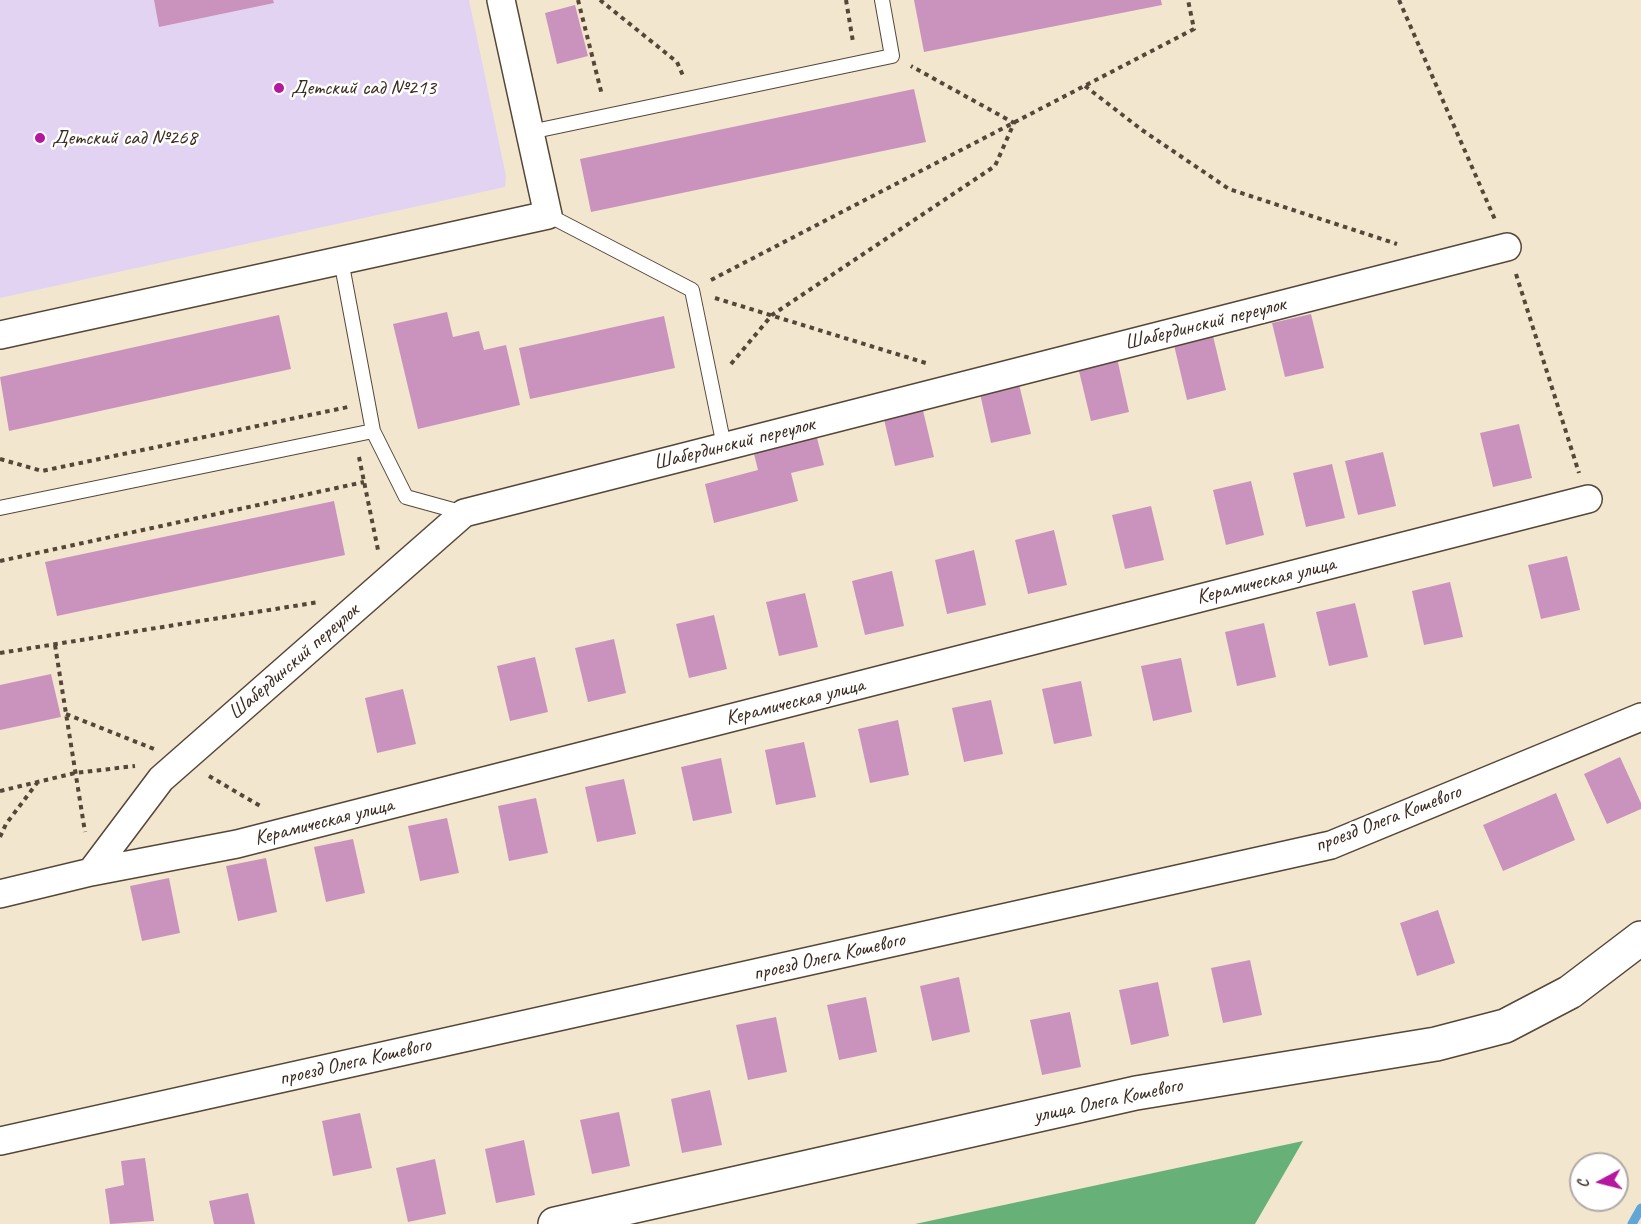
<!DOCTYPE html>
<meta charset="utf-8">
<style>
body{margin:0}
#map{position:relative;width:1641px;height:1224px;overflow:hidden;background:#f2e7ce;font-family:Caveat,sans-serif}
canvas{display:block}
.north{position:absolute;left:1569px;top:1152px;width:60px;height:60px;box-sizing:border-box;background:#fff;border:2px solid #b1aaa5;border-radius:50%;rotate:263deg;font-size:16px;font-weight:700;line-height:24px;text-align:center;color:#3b2a1e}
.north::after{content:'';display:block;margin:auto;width:21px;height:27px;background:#b5179e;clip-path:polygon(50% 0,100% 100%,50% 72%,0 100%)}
</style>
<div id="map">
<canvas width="1641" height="1224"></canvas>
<div class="north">С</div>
</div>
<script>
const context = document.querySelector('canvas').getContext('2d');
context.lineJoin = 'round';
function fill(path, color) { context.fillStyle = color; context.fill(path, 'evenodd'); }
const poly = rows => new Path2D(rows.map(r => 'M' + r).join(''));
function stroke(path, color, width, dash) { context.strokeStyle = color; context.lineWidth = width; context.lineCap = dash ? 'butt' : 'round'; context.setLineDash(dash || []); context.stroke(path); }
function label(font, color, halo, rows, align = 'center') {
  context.font = font + ' Caveat,sans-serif'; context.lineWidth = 5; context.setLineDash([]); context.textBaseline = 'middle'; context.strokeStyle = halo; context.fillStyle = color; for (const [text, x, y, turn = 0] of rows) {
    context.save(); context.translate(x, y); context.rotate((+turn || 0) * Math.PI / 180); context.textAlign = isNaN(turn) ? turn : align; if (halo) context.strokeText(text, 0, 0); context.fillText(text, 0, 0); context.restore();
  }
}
fill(poly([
 [0,0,469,0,506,176,505,187,0,298]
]), '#e3d3f2');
fill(poly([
 [1303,1141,1255,1224,915,1224]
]), '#67b179');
stroke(poly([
 [1632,1224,1641,1208]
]), '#61a6d7', 9);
fill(poly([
 [154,0,273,0,274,3,159,27],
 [914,0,1161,0,1162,5,924,52],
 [575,5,588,56,557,64,545,13],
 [914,89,926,142,591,212,580,159],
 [447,312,453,337,479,331,484,350,506,345,520,405,418,429,393,324],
 [1311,314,1324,368,1285,377,1272,323],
 [279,315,291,369,9,431,0,377],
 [664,316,675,368,530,399,519,348],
 [1213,336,1226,390,1187,400,1174,345],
 [1117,358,1129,412,1091,421,1078,367],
 [1018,380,1031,434,991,443,979,389],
 [921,402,934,457,895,466,882,411],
 [1519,424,1532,478,1493,487,1480,433],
 [816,434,824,465,791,473,798,501,714,523,705,484,758,470,753,450],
 [1383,452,1396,506,1358,515,1345,461],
 [1332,464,1345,518,1306,527,1293,473],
 [1251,481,1264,535,1226,545,1213,490],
 [334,501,345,555,57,616,45,562],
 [1151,506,1164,560,1125,569,1112,515],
 [1054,530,1067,585,1028,594,1015,540],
 [974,550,986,605,947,614,935,560],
 [1567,556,1580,610,1541,619,1528,565],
 [892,571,904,626,865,635,852,581],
 [1450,582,1463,637,1424,645,1412,591],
 [805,593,818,647,779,656,766,602],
 [1355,603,1368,657,1329,666,1316,612],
 [714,615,727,669,689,678,676,624],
 [1264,623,1276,677,1237,686,1225,632],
 [614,639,626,693,588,702,575,648],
 [535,657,548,712,510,721,497,666],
 [1181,658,1192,712,1153,721,1141,666],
 [51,674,61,717,0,730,0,685],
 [1081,681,1092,736,1054,744,1042,689],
 [403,689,416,744,377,753,365,698],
 [991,700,1003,754,964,762,952,708],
 [898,720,909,775,870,783,858,729],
 [804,742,816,797,776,805,765,750],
 [1620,757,1641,803,1641,809,1607,824,1584,774],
 [721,758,732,813,693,821,681,767],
 [624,779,636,834,597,842,585,787],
 [1556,793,1575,840,1503,871,1483,825],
 [536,798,548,853,509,861,498,806],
 [447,818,459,873,420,881,408,826],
 [353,839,365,893,326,902,314,847],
 [266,858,277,912,238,921,226,866],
 [169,878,180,933,142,941,130,886],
 [1438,910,1455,963,1417,976,1400,923],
 [1250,960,1262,1015,1223,1023,1211,968],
 [959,977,970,1032,932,1041,920,986],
 [1158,982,1169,1036,1131,1045,1119,990],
 [866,997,877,1052,839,1060,827,1005],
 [1070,1012,1081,1067,1042,1075,1030,1020],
 [776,1017,787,1072,748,1080,736,1025],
 [710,1090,722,1145,682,1153,671,1099],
 [619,1112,630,1166,592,1174,580,1120],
 [360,1113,372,1168,333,1176,322,1121],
 [524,1140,535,1195,496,1203,485,1149],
 [145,1158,154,1221,110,1224,105,1189,124,1185,121,1161],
 [435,1159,446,1214,408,1222,396,1168],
 [248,1193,255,1224,214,1224,209,1201]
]), '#c993be');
const service = poly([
 [530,132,892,56,882,0],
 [548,215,692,290,724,446],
 [373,431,406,497,464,513],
 [0,508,373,431,341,260]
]);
const minor = poly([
 [0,335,548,215,501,0],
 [91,872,161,779,464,513,1507,247],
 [0,894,91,872,237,844,1588,499],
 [0,1141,1331,845,1641,717]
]);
const secondary = poly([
 [555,1224,1136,1093,1436,1044,1505,1026,1570,992,1641,938]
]);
stroke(service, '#564638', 16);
stroke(minor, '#564638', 30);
stroke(secondary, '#564638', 36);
stroke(poly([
 [578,0,602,95],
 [600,0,677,62,684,78],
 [846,0,853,42],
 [1399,0,1496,222],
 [1085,86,1142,130,1229,189,1397,244],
 [1516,274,1579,473],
 [711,280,1194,29,1188,0],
 [715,298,929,364],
 [731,364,772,315,995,166,1014,123,911,66],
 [359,457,378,550],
 [0,459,42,471,348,407],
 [0,561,364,482],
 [55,645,85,832],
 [0,653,319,602],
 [66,714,154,749],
 [209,776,262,807],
 [0,791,75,773,135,766],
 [0,837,6,824,37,783]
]), '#564638', 4, [4.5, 4.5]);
stroke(service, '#fff', 14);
stroke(minor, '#fff', 27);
stroke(secondary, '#fff', 33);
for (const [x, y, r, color] of [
 [279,88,6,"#b5179e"],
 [40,138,6,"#b5179e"]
]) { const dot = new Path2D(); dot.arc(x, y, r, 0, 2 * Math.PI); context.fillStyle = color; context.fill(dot); stroke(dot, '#fff', 2); }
label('21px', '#3b2a1e', '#fff', [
 ["Детский сад №213",291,88],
 ["Детский сад №268",52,138]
], 'left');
label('21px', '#3b2a1e', '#fff', [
 ["Шабердинский переулок",1205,324,-14],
 ["Шабердинский переулок",734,444,-14],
 ["Керамическая улица",1266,581,-14],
 ["Шабердинский переулок",294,662,-41],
 ["Керамическая улица",795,702,-14],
 ["проезд Олега Кошевого",1388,819,-21],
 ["Керамическая улица",324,822,-14],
 ["проезд Олега Кошевого",829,957,-13],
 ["проезд Олега Кошевого",355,1062,-13],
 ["улица Олега Кошевого",1108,1101,-12]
]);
</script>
